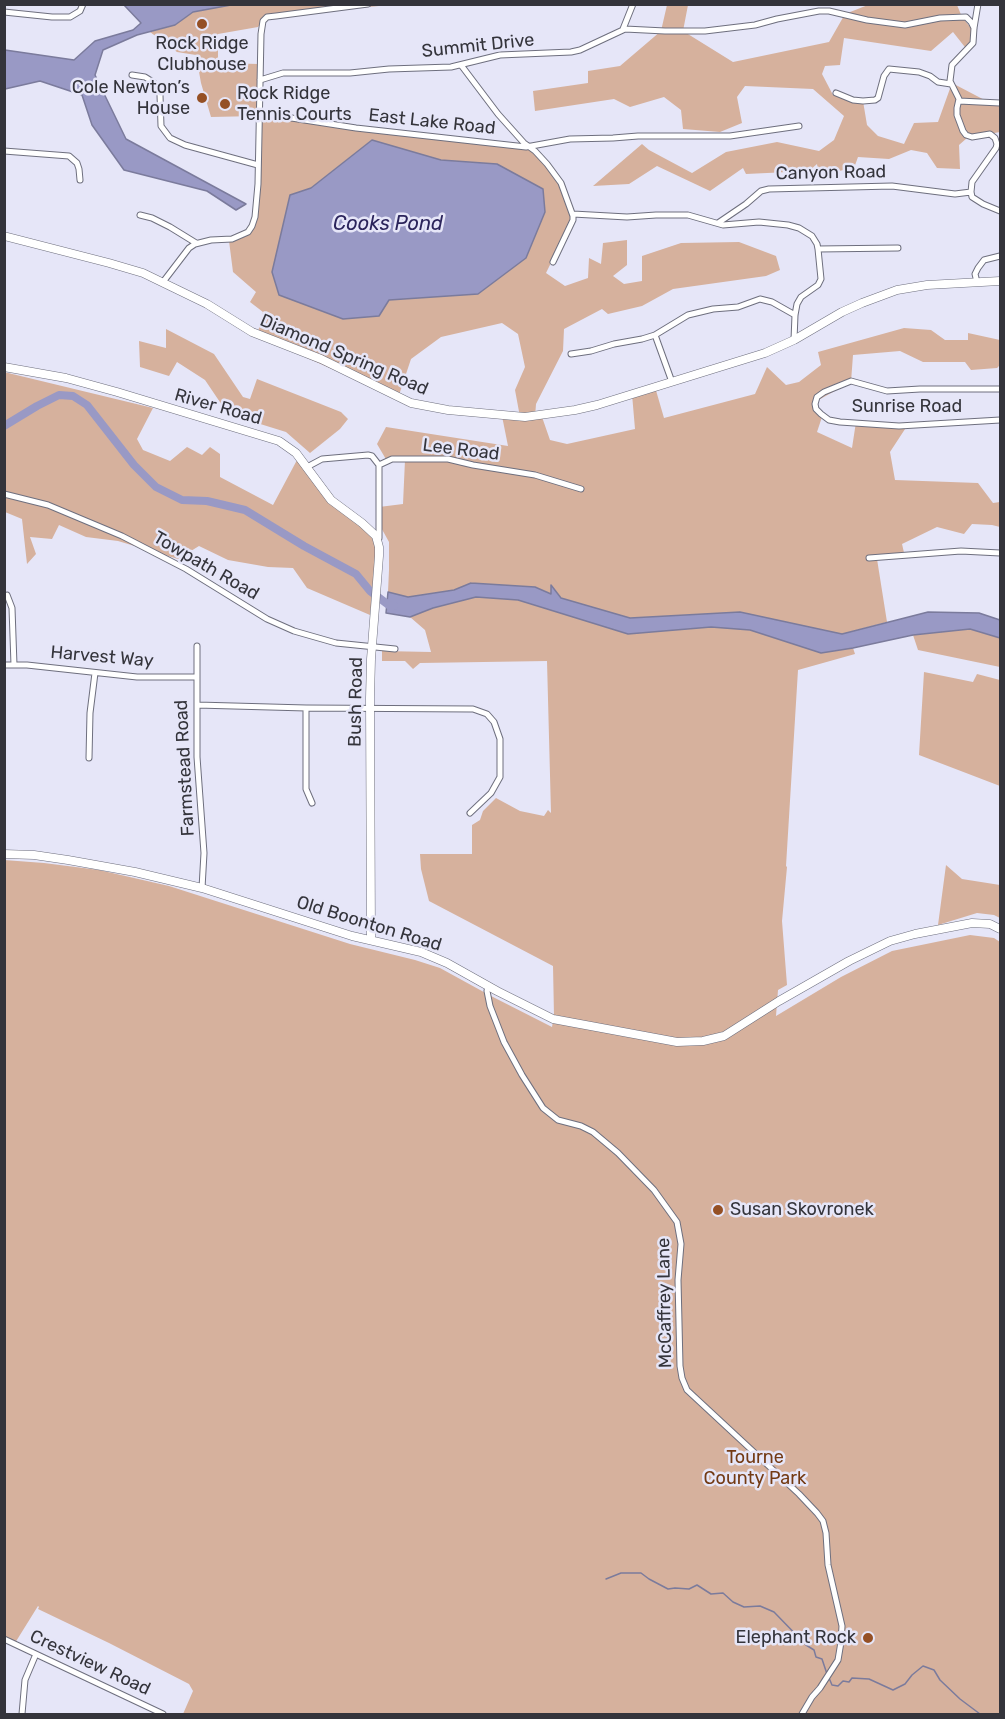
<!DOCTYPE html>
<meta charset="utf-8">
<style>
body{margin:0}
#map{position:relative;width:1005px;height:1719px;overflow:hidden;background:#e6e6f8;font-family:Rubik,sans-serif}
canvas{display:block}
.frame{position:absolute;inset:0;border:6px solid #34343b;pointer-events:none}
</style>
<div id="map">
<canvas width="1005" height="1719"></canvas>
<div class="frame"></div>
</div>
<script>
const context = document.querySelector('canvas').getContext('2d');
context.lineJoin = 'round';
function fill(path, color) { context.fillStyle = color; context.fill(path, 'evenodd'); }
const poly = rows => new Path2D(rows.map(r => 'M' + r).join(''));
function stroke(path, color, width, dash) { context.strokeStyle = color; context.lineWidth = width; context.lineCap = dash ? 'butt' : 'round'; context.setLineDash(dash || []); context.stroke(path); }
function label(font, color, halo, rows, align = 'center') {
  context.font = font + ' Rubik,sans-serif'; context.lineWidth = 5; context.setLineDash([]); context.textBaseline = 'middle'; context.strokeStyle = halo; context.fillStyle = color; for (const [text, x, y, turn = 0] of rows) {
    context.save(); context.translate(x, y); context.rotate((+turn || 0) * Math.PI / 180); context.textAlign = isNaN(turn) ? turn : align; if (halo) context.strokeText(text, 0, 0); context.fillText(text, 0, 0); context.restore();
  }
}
fill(poly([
 [231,5,389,5,266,17,258,27,218,34,218,63,259,64,258,116,370,131,531,149,561,180,573,218,546,273,565,286,588,278,589,258,601,264,603,243,627,240,627,265,613,276,624,284,642,281,642,256,681,243,739,242,776,256,780,270,766,276,673,289,642,306,608,314,602,309,564,329,563,351,536,404,535,417,542,417,550,440,567,444,635,429,632,394,655,387,664,418,755,394,767,367,786,385,799,382,821,365,818,352,904,328,931,330,945,340,968,340,968,333,1000,340,1000,365,997,368,971,370,965,362,923,362,900,351,853,355,851,382,813,403,822,417,817,432,852,448,856,422,907,426,890,452,895,480,978,483,993,503,1000,502,1000,527,992,525,972,524,964,534,937,527,902,544,905,557,877,559,887,622,842,634,740,612,630,618,560,598,551,586,552,594,535,587,471,583,454,590,408,597,388,592,389,570,389,542,378,522,379,507,403,504,405,460,387,461,377,444,386,427,508,446,502,416,520,417,515,390,525,367,518,334,502,323,441,337,411,359,398,398,257,336,263,312,250,302,256,292,233,272,229,241,243,236,255,218,257,116,211,117,201,83,196,55,177,52,150,32,175,25,193,12],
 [372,140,441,160,497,164,389,300,290,195,311,188],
 [667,5,691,5,688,5,683,31,733,62,829,42,845,14,868,5,957,5,962,17,975,33,968,51,953,32,931,51,844,38,840,65,825,66,822,74,833,95,863,101,867,125,878,136,904,144,914,123,938,122,952,83,996,106,1000,106,1000,132,967,138,959,145,960,169,937,168,927,153,911,150,889,159,858,157,854,168,839,171,818,170,817,164,809,171,746,174,743,168,710,191,657,166,629,184,593,186,642,144,649,150,692,173,726,152,777,142,819,151,834,140,844,116,813,89,745,86,737,97,742,123,720,132,683,129,681,110,664,97,630,107,614,99,535,111,533,91,588,83,588,71,620,66,661,31],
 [166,329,214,354,243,397,250,399,257,379,341,412,348,419,340,429,310,453,286,432,228,414,205,380,177,362,169,376,140,367,139,341,166,348],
 [4,372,153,408,137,439,143,450,170,461,187,447,202,455,210,447,220,454,220,477,273,505,297,460,330,503,352,518,372,537,376,546,375,572,370,615,307,588,293,568,268,567,228,560,199,546,178,559,118,541,86,537,59,525,52,539,30,537,36,554,27,564,22,519,5,512],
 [476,597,518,600,545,608,606,620,740,625,821,653,853,648,855,654,798,670,786,866,787,867,782,921,787,985,778,990,776,1016,841,977,892,951,970,935,994,938,1000,942,1000,1714,183,1714,193,1691,189,1684,109,1643,38,1609,39,1607,38,1606,15,1643,5,1638,4,860,44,863,99,870,169,886,350,944,415,960,440,968,491,996,552,1027,554,1016,553,966,429,901,421,869,420,854,472,854,472,825,480,820,483,811,496,798,520,811,544,816,548,810,551,813,547,661,420,663,413,669,405,661,382,661,382,651,431,652,425,630,410,617,433,608],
 [970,629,1000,638,1000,667,918,650,913,635],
 [924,672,973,682,977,674,1000,680,1000,786,919,755],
 [946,865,962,879,1000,885,1000,918,994,915,977,913,938,925]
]), '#d6b19d');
const water = poly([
 [124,5,231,5,193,12,175,25,137,35,103,50,95,75,126,139,246,204,236,210,207,191,124,170,92,125,82,95,40,81,5,89,5,50,74,60,95,41,133,30,141,23,124,5],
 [372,140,441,160,497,164,543,189,545,212,526,258,478,294,389,300,379,316,343,319,279,295,272,272,290,195,311,188,372,140],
 [471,583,535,587,551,594,551,585,561,598,630,618,740,612,842,634,928,612,979,613,1000,620,1000,638,970,629,913,635,853,648,821,653,750,630,711,627,628,634,518,600,476,597,433,608,410,617,386,613,388,592,408,597,454,590,471,583]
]);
fill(water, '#9999c5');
stroke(water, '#7b7b9c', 1.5);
stroke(poly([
 [606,1579,621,1573,641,1573,649,1579,668,1589,675,1588,689,1589,697,1585,711,1594,723,1593,733,1602,744,1607,760,1606,774,1612,806,1645,814,1650,816,1657,822,1659,827,1674],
 [829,1678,832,1685,838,1686,843,1681,849,1682,852,1678,869,1679,893,1690,905,1684,912,1675,923,1666,934,1670,940,1680,960,1699,980,1714]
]), '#7b7b9c', 1.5);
stroke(poly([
 [4,426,37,406,59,395,73,396,87,405,134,465,156,487,182,500,207,501,245,510,304,546,356,574,370,591,390,606,394,606]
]), '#9999c5', 8);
const street = poly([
 [978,4,974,28,973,43,952,65,950,81,959,99,957,108,957,115,963,131,966,135,972,137,990,134,995,138,997,144,996,148,972,182,971,192,972,197,983,204,1000,211],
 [4,12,52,17,70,17,80,11,83,4],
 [623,29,633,4],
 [461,65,498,114,524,143,535,151,547,164,561,183,573,216,573,220,553,262],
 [132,75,145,77,153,82,157,88,160,95,161,126,170,138,185,145,258,165],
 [260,80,283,73,350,73,389,69,451,67,500,55,571,52,580,50,625,29,665,31,705,31,755,25,777,19,819,11,829,11,867,20,905,25,940,18,966,17,971,22,974,28],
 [836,93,853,100,863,101,875,100,878,98,884,76,889,69,919,72,930,76,938,82,951,84],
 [959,101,1000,103],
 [260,115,285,117,356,128,526,147,570,139,613,138,638,136,730,136,799,126],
 [4,151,69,156,77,163,79,169,80,180],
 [573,214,627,217,656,215,688,215,723,225,759,222,788,225,799,228,812,236,817,244,818,249,821,279,818,285,801,297,797,304,795,315,794,340],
 [140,215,152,218,170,227,196,243],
 [718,223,746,204,761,191,769,189,892,186,955,194,971,192],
 [818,249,898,248],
 [163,282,189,248,195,244,211,240,232,239,248,232,252,226,255,217,258,184,261,34,263,21,267,17,276,16,368,4],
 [977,282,975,274,978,268,984,260,1000,256],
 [655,335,672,382],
 [571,354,591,351,614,344,642,339,655,335,688,315,713,309,738,307,760,299,772,302,795,315],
 [1000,389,920,389,887,391,851,381,824,392,817,397,815,404,816,409,821,414,829,420,840,422,899,426,1000,420],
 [379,465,392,459,448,459,473,465,535,475,581,489],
 [379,465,379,538],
 [307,467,322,459,368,455,372,456,379,465],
 [4,494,48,505,122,536,186,569,267,619,294,631,336,643,395,649],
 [869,558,961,551,1000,553],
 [7,595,12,608,14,665],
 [197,646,197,757,204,853,202,888],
 [4,665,27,665,137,677,197,677],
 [197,705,306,708,473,709,487,714,494,722,500,739,500,777,491,793,470,813],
 [306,708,306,789,312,803],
 [89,758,90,713,95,673],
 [488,986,487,991,490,1006,504,1042,522,1075,543,1108,558,1120,581,1126,593,1132,618,1153,654,1190,677,1222,681,1244,678,1280,680,1366,682,1378,687,1390,799,1494,817,1513,823,1521,826,1533,828,1565,842,1626,841,1642,838,1660,820,1688,812,1697,802,1714],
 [4,1639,163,1714],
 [22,1714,25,1680,36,1654]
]);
const secondary = poly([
 [4,236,109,263,143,273,207,304,252,332,321,359,411,403,448,410,525,417,575,410,597,405,765,353,794,340,842,312,862,303,897,290,927,285,1000,281],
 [4,367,66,378,117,392,279,441,296,453,331,500,362,523,376,536,379,547,379,556,371,659,370,698,371,940],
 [4,854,34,855,68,860,135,872,202,888,352,936,421,952,447,963,497,991,553,1019,677,1042,703,1041,724,1036,779,1001,849,961,890,941,915,934,972,923,990,924,1000,929]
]);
stroke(street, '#6e6f7e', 7);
stroke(secondary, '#6e6f7e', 9);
stroke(street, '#fff', 5);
stroke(secondary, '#fff', 8);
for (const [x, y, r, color] of [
 [202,24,6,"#955025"],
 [202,98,6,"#955025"],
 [225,104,6,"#955025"],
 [718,1210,6,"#955025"],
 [868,1638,6,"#955025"]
]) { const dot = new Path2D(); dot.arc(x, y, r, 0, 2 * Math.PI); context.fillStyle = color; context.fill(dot); stroke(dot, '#e6e6f8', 2); }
label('18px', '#34343b', '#e6e6f8', [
 ["Rock Ridge",202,44,"center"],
 ["Clubhouse",202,65,"center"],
 ["Cole Newton’s",190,88],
 ["House",190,109],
 ["Rock Ridge",237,94,"left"],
 ["Tennis Courts",237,115,"left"],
 ["Susan Skovronek",730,1210,"left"],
 ["Elephant Rock",856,1638]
], 'right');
label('18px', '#34343b', '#e6e6f8', [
 ["Summit Drive",478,46,-6],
 ["East Lake Road",432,122,6],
 ["Canyon Road",831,173,-1],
 ["Diamond Spring Road",344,355,23],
 ["River Road",218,407,16],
 ["Sunrise Road",907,407],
 ["Lee Road",461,450,7],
 ["Towpath Road",206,566,30],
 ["Harvest Way",102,657,5],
 ["Bush Road",356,702,-89],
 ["Farmstead Road",185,768,-93],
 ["Old Boonton Road",369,924,17],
 ["McCaffrey Lane",665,1303,-91],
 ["Crestview Road",90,1663,25]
]);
label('18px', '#733a14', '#e6e6f8', [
 ["Tourne",755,1458],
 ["County Park",755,1479]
]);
label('italic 20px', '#2b245b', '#e6e6f8', [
 ["Cooks Pond",388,224]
]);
</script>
